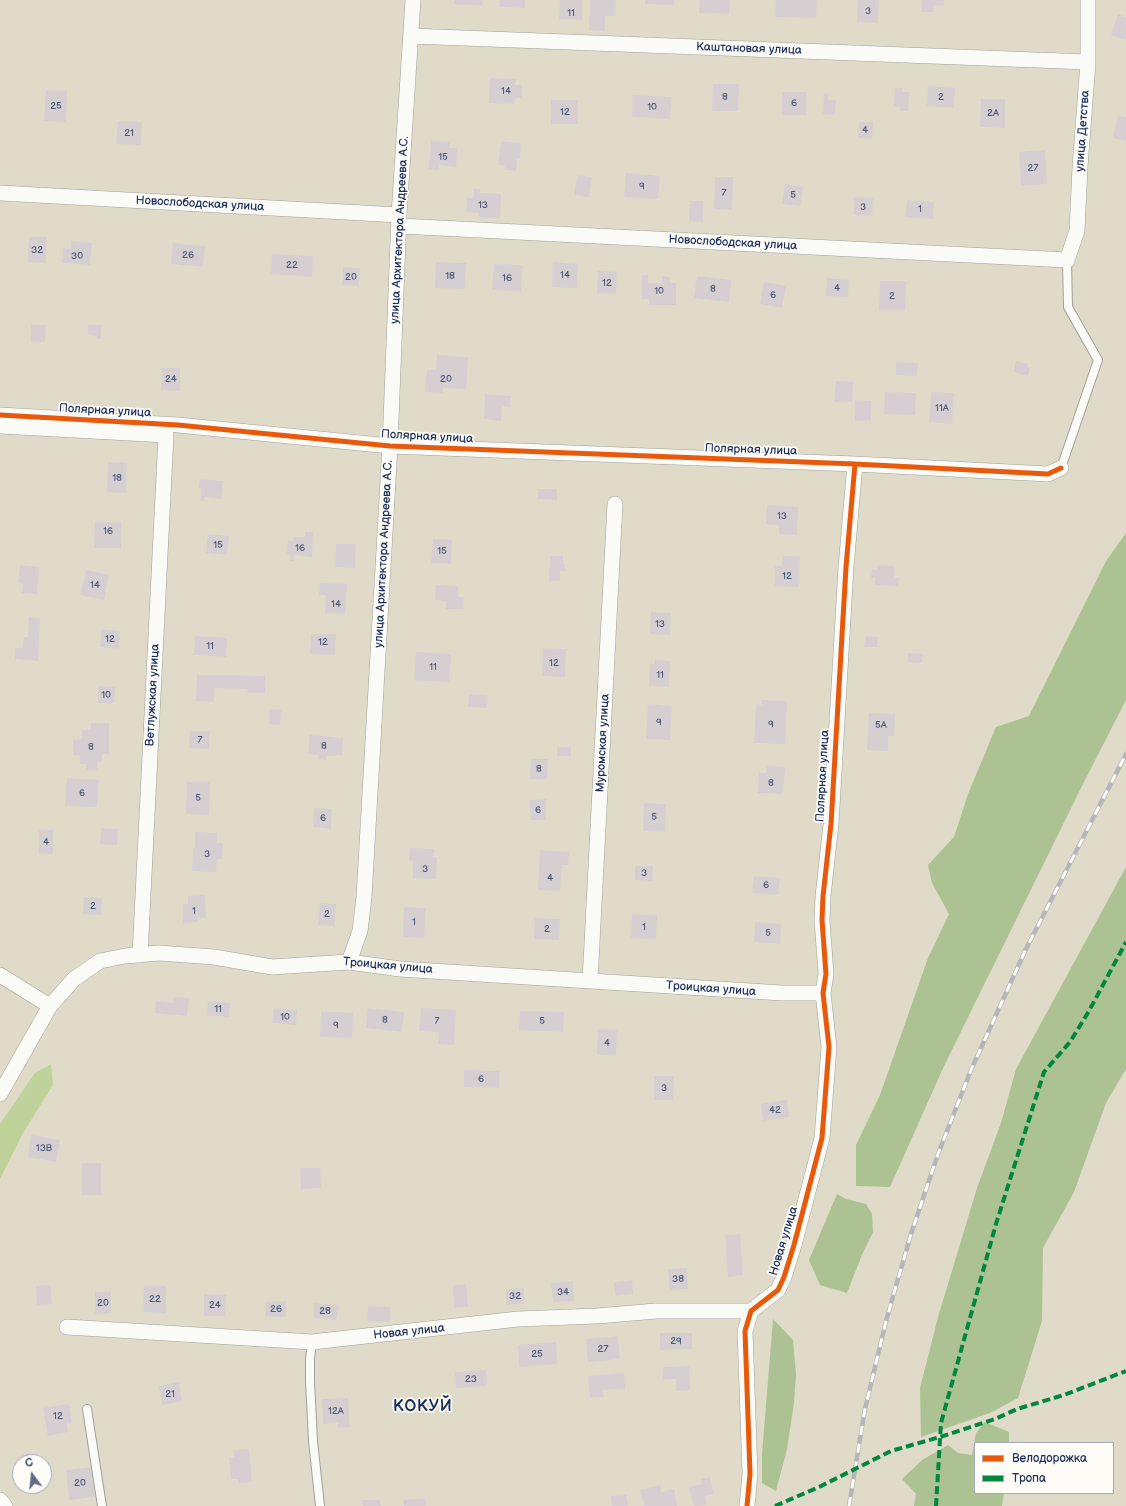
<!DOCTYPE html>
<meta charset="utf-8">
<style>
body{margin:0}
#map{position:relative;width:1126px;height:1506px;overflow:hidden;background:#e0dbc8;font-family:"Balsamiq Sans",sans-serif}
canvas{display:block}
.legend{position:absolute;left:974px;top:1442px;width:140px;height:52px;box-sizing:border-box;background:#fdfcf7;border:1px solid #a3aaba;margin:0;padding:5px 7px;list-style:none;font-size:12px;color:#1b2f5e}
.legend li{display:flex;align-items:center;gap:8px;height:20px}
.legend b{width:20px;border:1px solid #a3aaba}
.north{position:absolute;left:12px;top:1454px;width:40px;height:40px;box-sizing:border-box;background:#fdfcf7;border:1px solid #a3aaba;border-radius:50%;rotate:345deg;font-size:11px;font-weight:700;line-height:16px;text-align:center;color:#1b2f5e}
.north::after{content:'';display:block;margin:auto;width:14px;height:18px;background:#606b83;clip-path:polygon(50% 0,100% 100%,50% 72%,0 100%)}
</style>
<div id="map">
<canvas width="1126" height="1506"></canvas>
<ul class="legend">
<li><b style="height:5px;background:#e8590c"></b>Велодорожка</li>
<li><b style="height:5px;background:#00873e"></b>Тропа</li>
</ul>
<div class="north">С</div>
</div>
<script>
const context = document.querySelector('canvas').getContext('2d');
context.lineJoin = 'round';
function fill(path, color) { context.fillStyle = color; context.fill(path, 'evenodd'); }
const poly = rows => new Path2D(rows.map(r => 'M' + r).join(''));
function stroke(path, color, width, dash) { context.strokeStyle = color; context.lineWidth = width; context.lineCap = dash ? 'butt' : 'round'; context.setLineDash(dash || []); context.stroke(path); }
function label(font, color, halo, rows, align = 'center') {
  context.font = font + ' "Balsamiq Sans",sans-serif'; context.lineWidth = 3.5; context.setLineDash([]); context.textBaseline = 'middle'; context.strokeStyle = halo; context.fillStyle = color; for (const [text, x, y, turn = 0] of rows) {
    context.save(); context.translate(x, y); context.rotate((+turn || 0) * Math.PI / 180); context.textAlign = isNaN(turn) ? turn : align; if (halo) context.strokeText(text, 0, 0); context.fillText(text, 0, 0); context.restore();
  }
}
fill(poly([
 [51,1064,53,1085,23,1133,0,1179,0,1124,35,1073]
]), '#bed29a');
fill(poly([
 [1126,533,1126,700,1083,784,944,1066,890,1187,856,1186,856,1145,880,1095,928,958,949,914,932,883,928,865,954,837,968,794,996,727,1029,716,1106,561],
 [1126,867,1126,1069,1106,1103,1074,1192,1043,1248,1042,1321,1018,1398,990,1413,921,1437,920,1388,938,1317,977,1188,1001,1123,1016,1069],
 [837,1194,846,1199,866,1204,872,1214,873,1232,862,1255,847,1293,820,1285,809,1260],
 [773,1319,793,1340,796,1374,794,1403,787,1449,776,1491,762,1483,762,1454],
 [985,1422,1009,1432,1009,1443,975,1443,975,1493,1004,1493,1002,1506,914,1506,916,1494,902,1479,922,1460,948,1445,958,1453,972,1455,976,1433]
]), '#acc292');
fill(poly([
 [455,0,483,0,482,6,454,4],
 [500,0,525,0,525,8,499,7],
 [560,0,582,0,582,20,559,19],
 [590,0,616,0,615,16,605,16,605,31,589,30],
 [645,0,674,0,674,5,645,4],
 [700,0,730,0,729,14,699,13],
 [776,0,817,0,816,18,775,17],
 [858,0,879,0,878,23,857,22],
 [922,0,944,0,944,6,934,5,933,12,921,12],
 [1118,14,1126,17,1126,40,1111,35],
 [490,78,516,79,515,85,522,85,522,98,515,98,514,104,489,103],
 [713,84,739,84,738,111,712,111],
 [928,86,955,88,954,108,927,106],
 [895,88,902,88,902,92,909,92,908,111,900,111,900,107,894,106],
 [46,90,67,91,66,122,44,121],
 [782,92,806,92,806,115,782,115],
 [824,93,829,94,828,100,836,100,835,115,823,114],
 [633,95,672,97,670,119,632,117],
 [981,99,1005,99,1005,128,980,127],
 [551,100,578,100,578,124,551,124],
 [1118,115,1126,117,1126,141,1113,138],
 [118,121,142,122,141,145,116,144],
 [859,122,873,122,872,139,858,138],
 [431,141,450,142,449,148,457,148,456,167,439,165,439,170,429,169],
 [501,141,521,143,520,159,517,159,516,171,504,170,505,166,498,165],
 [1045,150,1047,184,1021,186,1019,152],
 [626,173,660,176,658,199,624,197],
 [577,175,592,177,589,197,574,195],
 [715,177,733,177,732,210,714,209],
 [785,184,803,187,800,206,782,204],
 [474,189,480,189,480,193,501,194,500,218,479,217,479,213,466,212,467,198,473,198],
 [854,197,873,198,872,216,854,215],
 [907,200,934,202,933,219,905,217],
 [690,201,703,201,703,222,689,221],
 [29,237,47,237,46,263,28,262],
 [71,241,92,243,90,265,62,263,63,248,71,249],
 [173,243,205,246,203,267,171,264],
 [272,254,313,256,312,277,271,274],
 [436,262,466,263,465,289,435,288],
 [553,262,578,264,577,288,552,287],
 [494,264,522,265,521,291,492,290],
 [343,267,360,268,359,286,342,285],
 [598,271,617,272,616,294,597,293],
 [642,275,648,275,648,283,662,283,662,276,670,277,670,283,676,283,676,305,649,305,649,299,642,299],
 [697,276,731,280,729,302,694,298],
 [827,278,849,280,848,297,826,296],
 [880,281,906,281,905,310,879,310],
 [764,282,786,286,782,308,760,304],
 [31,325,46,325,45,342,31,342],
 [88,325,101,325,101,339,97,339,97,336,88,335],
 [437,355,468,357,466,389,443,388,443,393,425,392,427,370,436,370],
 [1016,361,1028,364,1027,367,1030,368,1028,376,1014,372],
 [896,362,918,363,917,376,896,375],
 [162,368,180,368,180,391,161,390],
 [836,381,853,382,852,402,834,402],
 [885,392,916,393,915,415,884,414],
 [931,392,954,393,952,424,929,422],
 [485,394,511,396,510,407,502,406,501,421,484,419],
 [855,400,871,401,871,421,855,421],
 [108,462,127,463,126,493,107,492],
 [200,479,223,481,221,499,204,497,204,501,200,501,202,489,199,488],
 [538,489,557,489,557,500,538,499],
 [767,505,798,507,797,535,779,534,779,525,766,524],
 [95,522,121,522,121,548,94,548],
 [305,532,313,532,312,557,294,555,294,561,290,561,290,555,287,554,288,540,293,541,293,537,305,537],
 [208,534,229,536,227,555,206,553],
 [433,539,452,540,451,564,431,563],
 [336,544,356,544,355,568,335,567],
 [550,556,563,556,563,564,565,564,565,571,560,571,560,581,549,581],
 [783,556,800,556,799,587,775,586,775,566,782,566],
 [20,565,39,567,37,594,22,593,23,584,18,583],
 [878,565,895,566,894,578,899,578,898,586,875,585,875,578,871,578,872,570,877,570],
 [86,570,109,575,104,600,80,595],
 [320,583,347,584,345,614,325,613,326,595,319,595],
 [436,585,458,586,458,597,464,597,463,609,446,609,446,601,435,600],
 [651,612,671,613,670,635,650,634],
 [29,617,40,618,38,661,15,659,15,648,23,648,24,637,28,637],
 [102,629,120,631,119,649,100,647],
 [311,634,336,634,335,655,310,654],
 [195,636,227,638,226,657,194,655],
 [865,636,878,637,877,647,864,647],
 [543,648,566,649,565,677,542,676],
 [416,652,451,654,449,682,414,680],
 [908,653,923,654,922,663,908,662],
 [655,660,670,661,669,687,649,686,650,664,655,664],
 [197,675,265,676,265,693,247,693,248,689,214,688,214,702,196,701],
 [98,686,115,687,114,703,98,703],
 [469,694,488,696,487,708,468,707],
 [762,700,787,701,785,744,754,743,756,704,762,705],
 [648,704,672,706,670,740,646,739],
 [270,709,281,710,280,725,269,724],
 [869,713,895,714,894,736,888,736,888,751,867,750],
 [91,723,109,723,109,754,102,754,102,762,97,762,97,770,86,770,86,764,80,764,80,755,73,755,73,739,82,739,82,730,91,730],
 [190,731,210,731,209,749,189,748],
 [310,735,343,738,342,755,336,755,336,756,326,756,326,760,318,759,318,755,308,754],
 [557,747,571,747,571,756,557,756],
 [531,759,548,759,547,779,530,779],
 [767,766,785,767,783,794,758,793,759,773,766,773],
 [67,778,99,780,97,807,65,806],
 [187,782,210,782,209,815,186,814],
 [546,799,546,820,531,820,530,800],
 [644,803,666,804,665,832,643,831],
 [314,808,332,809,331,829,313,827],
 [101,828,118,829,117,845,100,844],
 [39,830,53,830,53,854,39,854],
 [195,832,217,833,217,843,223,843,222,859,217,859,216,872,192,871,193,848,195,848],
 [410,848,434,849,433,857,437,857,436,879,413,878,413,861,409,860],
 [540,850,569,852,568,865,562,865,560,891,538,890],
 [635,866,653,866,652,881,635,880],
 [754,876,780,878,778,895,752,893],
 [205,895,206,918,198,918,198,922,183,923,183,904,188,904,188,896],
 [84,897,102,898,101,915,83,914],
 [320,903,336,904,335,926,318,925],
 [404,907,426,908,424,938,403,937],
 [632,914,657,915,656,939,631,938],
 [535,918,560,919,559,940,534,939],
 [755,922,781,924,780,944,754,942],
 [174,997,189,998,187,1016,155,1013,156,1001,173,1003],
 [208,1001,230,1003,229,1017,207,1015],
 [274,1008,297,1010,296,1025,272,1023],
 [368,1008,404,1012,402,1032,366,1028],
 [421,1008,456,1010,454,1045,438,1044,439,1032,419,1031],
 [321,1011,353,1013,352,1038,320,1037],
 [520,1011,564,1012,563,1032,519,1030],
 [598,1029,617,1030,616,1056,597,1055],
 [464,1070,499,1071,499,1088,464,1087],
 [654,1076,674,1076,673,1100,654,1100],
 [787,1100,789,1117,763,1121,761,1104],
 [31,1135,60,1140,56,1162,28,1157],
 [82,1163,101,1163,101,1195,82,1195],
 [300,1168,320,1168,321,1188,301,1189],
 [740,1234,743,1275,728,1277,725,1235],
 [687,1268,688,1289,670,1290,668,1269],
 [632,1280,633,1294,616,1296,614,1282],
 [573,1281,574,1301,553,1302,551,1283],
 [466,1284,468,1307,454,1308,453,1285],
 [50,1285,52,1304,37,1305,36,1286],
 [144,1286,166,1286,166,1313,143,1312],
 [524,1288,524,1304,506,1305,506,1289],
 [111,1291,111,1313,95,1314,95,1292],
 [204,1294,226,1295,225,1316,204,1316],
 [286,1301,286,1317,265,1317,265,1302],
 [314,1303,338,1305,336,1320,313,1318],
 [368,1306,390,1307,390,1322,367,1321],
 [660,1333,692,1333,692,1349,660,1350],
 [618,1336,620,1359,588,1362,586,1339],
 [556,1342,557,1364,519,1367,518,1345],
 [689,1366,690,1390,676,1391,676,1379,663,1379,663,1367],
 [486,1370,487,1386,456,1388,455,1372],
 [624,1373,625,1389,603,1390,604,1397,590,1398,588,1376],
 [179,1382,182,1401,162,1405,159,1386],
 [348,1398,350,1427,338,1428,338,1423,323,1424,322,1399],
 [69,1404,72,1423,67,1424,68,1432,48,1436,43,1408],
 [249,1449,252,1482,239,1483,238,1479,231,1479,229,1458,234,1457,233,1450],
 [91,1467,95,1497,69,1500,66,1470],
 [710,1477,714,1494,705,1496,707,1505,694,1506,689,1487,702,1484,701,1479],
 [660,1485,661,1492,674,1489,677,1506,644,1506,640,1490],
 [626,1495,628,1506,612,1506,611,1496],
 [425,1498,426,1506,404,1506,403,1500],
 [362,1500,380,1500,381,1506,363,1506]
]), '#d6cfd2');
const service = poly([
 [1061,468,1098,360,1068,307,1067,260],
 [312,1342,310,1359,310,1381,313,1441,320,1506],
 [87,1409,102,1506]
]);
const minor = poly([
 [411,36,1088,62],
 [0,193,399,215],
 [400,226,1067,260,1077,231,1080,167,1088,62,1088,0],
 [0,415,178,425,390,446,855,464,1048,474,1061,468],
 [0,426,166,435,140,955],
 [349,962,360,931,364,897,390,446,399,215,413,0],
 [0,975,50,1006],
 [590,981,615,504],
 [0,1094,50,1006,74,979,100,961,125,956,159,953,214,957,272,967,349,962,400,969,782,993,823,993],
 [67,1327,312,1342,518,1319,597,1316,656,1311,751,1311],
 [0,1500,5,1506],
 [747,1506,750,1474,745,1331,751,1311,778,1290,784,1277,794,1245,822,1138,829,1047,823,993,826,974,822,920,823,896,831,824,846,567,855,464]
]);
stroke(service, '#a0a09b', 10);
stroke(minor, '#a0a09b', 16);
stroke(service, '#fafaf7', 8);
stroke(minor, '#fafaf7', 15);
const rail = poly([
 [849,1506,865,1409,886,1321,911,1234,938,1154,971,1070,1026,949,1126,754]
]);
stroke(rail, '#b5b6b9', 4.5);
stroke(rail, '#fdfcf7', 3, [9]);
stroke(poly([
 [775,1506,819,1487,891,1451,940,1437,995,1419,1017,1409,1064,1395,1126,1371],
 [936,1506,941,1423,996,1224,1044,1072,1070,1042,1089,1011,1126,942]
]), '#00873e', 4, [8, 4]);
stroke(poly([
 [0,415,178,425,390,446,855,464,1048,474,1061,468],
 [747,1506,750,1474,745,1331,751,1311,778,1290,784,1277,794,1245,822,1138,829,1047,823,993,826,974,822,920,823,896,831,824,846,567,855,464]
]), '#e8590c', 5);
label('10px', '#4a577b', null, [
 ["3",868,11],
 ["11",571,13],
 ["14",506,91],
 ["8",725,97],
 ["2",941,97],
 ["6",794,103],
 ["25",56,106],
 ["10",652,107],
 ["12",565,112],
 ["2А",993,113],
 ["4",865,130],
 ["21",129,133],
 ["15",443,157],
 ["27",1033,168],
 ["9",642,186],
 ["7",724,193],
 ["5",793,195],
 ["13",483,205],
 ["3",863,207],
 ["1",920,209],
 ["32",37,250],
 ["26",188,255],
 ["30",77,256],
 ["22",292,265],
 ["14",565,275],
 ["18",450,276],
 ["20",351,277],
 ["16",507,278],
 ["12",607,283],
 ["4",837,288],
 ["8",713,289],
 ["10",659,291],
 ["6",773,295],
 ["2",892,296],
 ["24",171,379],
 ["20",446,379],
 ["11А",942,408],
 ["18",117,478],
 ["13",782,516],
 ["16",108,531],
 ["15",218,545],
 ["16",300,548],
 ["15",442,551],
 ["12",787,576],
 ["14",95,585],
 ["14",336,604],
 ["13",660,624],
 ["12",110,639],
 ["12",323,642],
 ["11",210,646],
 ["12",554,663],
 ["11",433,667],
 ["11",660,675],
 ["10",106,695],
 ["9",659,722],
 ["9",771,724],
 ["5А",881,725],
 ["7",200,740],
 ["8",324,746],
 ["8",91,747],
 ["8",539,769],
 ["8",771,783],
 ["6",82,793],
 ["5",198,798],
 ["6",538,810],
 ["5",654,817],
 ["6",323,818],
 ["4",46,842],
 ["3",207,854],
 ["3",425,869],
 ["3",644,873],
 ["4",550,878],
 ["6",766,885],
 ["2",93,906],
 ["1",194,911],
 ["2",327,914],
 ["1",414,922],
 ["1",644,927],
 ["2",547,929],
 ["5",768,933],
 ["11",218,1009],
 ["10",285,1017],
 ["8",385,1020],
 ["7",437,1021],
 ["5",542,1021],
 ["9",336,1025],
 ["4",607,1043],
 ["6",481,1079],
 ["3",664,1088],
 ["42",775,1110],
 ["13В",44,1148],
 ["38",678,1279],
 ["34",563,1292],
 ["32",515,1296],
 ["22",155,1299],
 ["20",103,1303],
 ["24",215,1305],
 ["26",276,1309],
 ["28",325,1311],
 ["29",676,1341],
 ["27",603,1349],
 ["25",537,1354],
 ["23",471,1379],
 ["21",170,1394],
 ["12А",336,1411],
 ["12",58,1416],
 ["20",80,1483]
]);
label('12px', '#1b2f5e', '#fdfcf7', [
 ["Каштановая улица",749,49,2],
 ["улица Детства",1083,131,-86],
 ["Новослободская улица",200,204,3],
 ["улица Архитектора Андреева А.С.",400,230,-87],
 ["Новослободская улица",733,243,3],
 ["Полярная улица",105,411,3],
 ["Полярная улица",427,437,3],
 ["Полярная улица",751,450,2],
 ["улица Архитектора Андреева А.С.",384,554,-87],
 ["Ветлужская улица",153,695,-87],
 ["Муромская улица",603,743,-87],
 ["Полярная улица",823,776,-87],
 ["Троицкая улица",388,966,5],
 ["Троицкая улица",711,989,4],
 ["Новая улица",784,1241,-73],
 ["Новая улица",409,1332,-6]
]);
context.letterSpacing = '1px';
label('bold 16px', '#1b2f5e', '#fdfcf7', [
 ["КОКУЙ",423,1407]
]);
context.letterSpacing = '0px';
</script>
